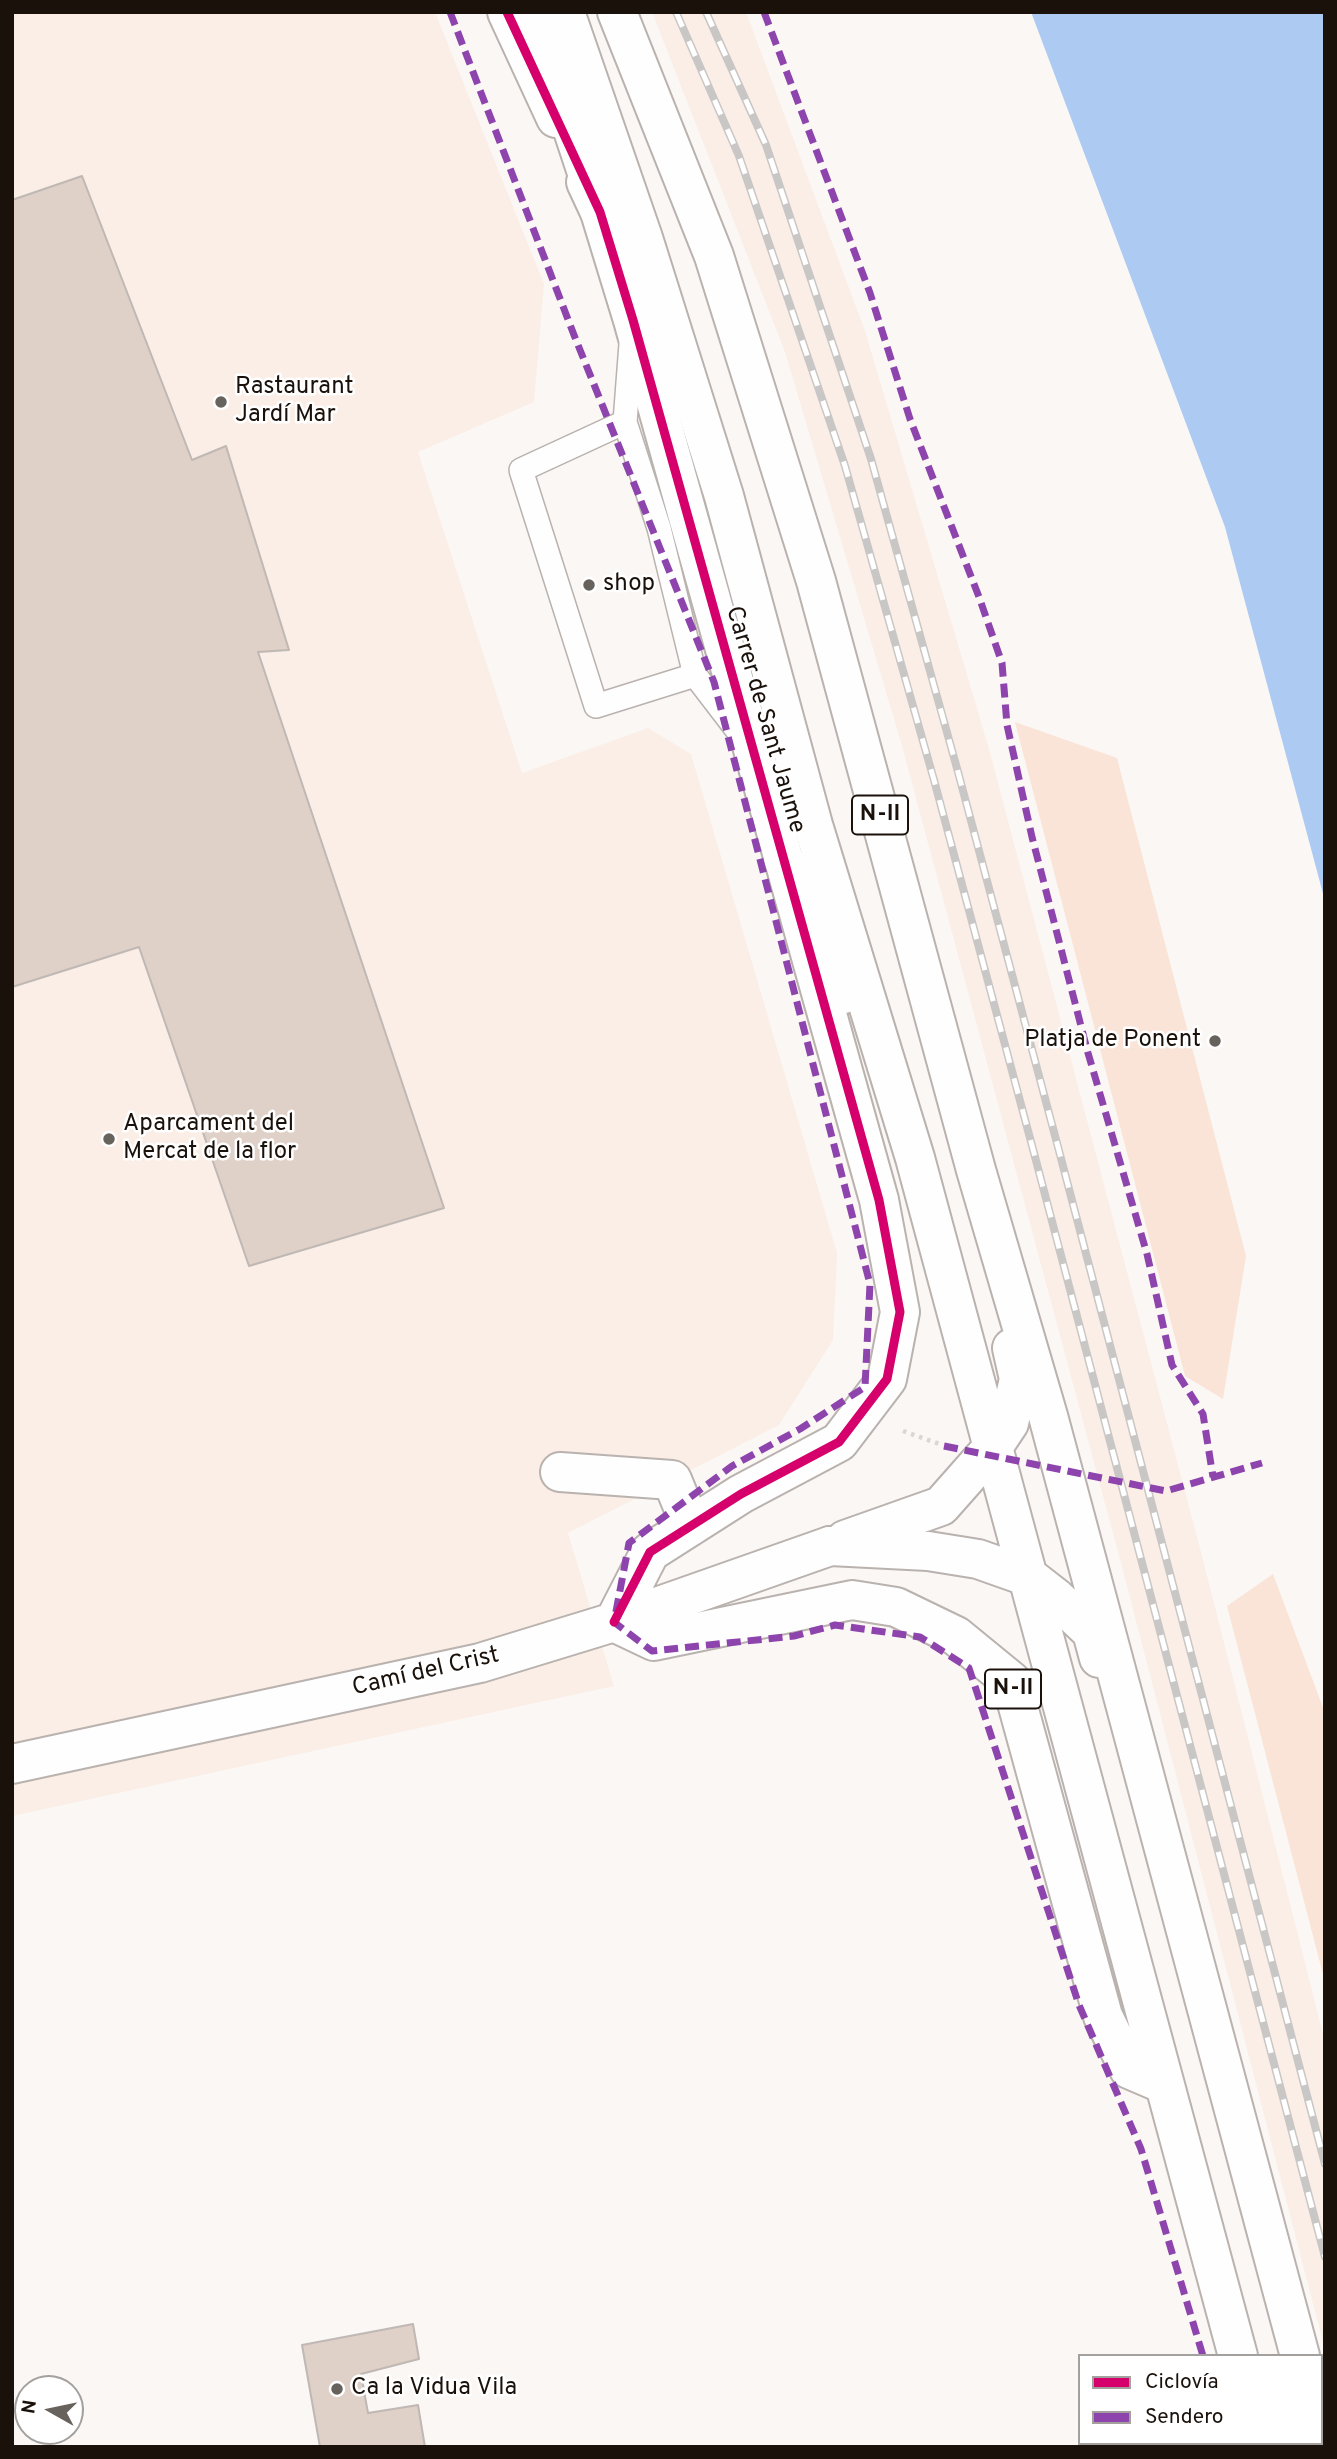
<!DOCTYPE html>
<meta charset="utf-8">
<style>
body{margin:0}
#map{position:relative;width:1337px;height:2459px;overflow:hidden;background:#faf7f5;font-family:Overpass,sans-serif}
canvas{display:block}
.frame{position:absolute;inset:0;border:14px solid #1a110b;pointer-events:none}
.legend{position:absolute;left:1078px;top:2354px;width:245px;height:91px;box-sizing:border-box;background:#fff;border:2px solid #a3a09d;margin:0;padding:9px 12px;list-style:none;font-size:21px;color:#1a110b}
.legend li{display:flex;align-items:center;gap:14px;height:35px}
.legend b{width:35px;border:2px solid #a3a09d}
.north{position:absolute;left:14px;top:2375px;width:70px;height:70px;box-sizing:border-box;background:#fff;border:2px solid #a3a09d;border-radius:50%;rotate:279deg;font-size:19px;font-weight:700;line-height:28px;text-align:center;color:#1a110b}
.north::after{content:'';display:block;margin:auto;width:24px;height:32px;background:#68625d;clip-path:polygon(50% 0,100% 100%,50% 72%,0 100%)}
</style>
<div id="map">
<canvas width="1337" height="2459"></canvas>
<div class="frame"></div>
<ul class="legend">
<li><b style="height:9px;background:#d6006c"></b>Ciclovía</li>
<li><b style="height:9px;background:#8e44ad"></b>Sendero</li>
</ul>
<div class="north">N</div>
</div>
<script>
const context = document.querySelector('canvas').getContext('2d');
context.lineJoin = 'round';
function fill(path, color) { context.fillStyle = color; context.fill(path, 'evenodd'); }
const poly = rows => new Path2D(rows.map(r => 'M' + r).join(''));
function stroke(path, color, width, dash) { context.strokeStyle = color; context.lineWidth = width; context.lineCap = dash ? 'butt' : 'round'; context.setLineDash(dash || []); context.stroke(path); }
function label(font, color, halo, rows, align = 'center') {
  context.font = font + ' Overpass,sans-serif'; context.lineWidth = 5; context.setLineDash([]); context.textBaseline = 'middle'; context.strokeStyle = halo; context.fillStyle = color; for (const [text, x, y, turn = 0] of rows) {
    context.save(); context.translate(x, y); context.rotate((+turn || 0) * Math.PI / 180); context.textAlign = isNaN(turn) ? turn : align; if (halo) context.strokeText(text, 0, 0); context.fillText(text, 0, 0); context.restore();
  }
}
fill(poly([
 [12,12,435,12,544,284,534,402,418,452,522,773,648,728,691,754,837,1253,833,1340,779,1425,568,1533,614,1686,12,1816],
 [652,12,746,12,865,331,989,749,1202,1556,1325,2042,1325,2350,1122,1567,902,746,785,352]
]), '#fbeee6');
fill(poly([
 [1015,722,1117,758,1246,1256,1223,1399,1185,1376],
 [1273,1574,1325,1713,1325,1982,1227,1606]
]), '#fae4d7');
fill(poly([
 [1031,12,1325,12,1325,901,1225,527]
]), '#adcaf2');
const building = poly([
 [82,176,192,460,226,446,289,650,258,652,444,1208,249,1266,139,947,12,987,12,200,82,176],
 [413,2324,419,2359,361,2374,368,2413,418,2405,425,2447,320,2447,302,2345,413,2324]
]);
fill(building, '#dfd0c8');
stroke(building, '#bfb8b4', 2);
const service = poly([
 [631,344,625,422,659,528,695,675,741,735],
 [625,422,521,470,596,706,695,675]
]);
const minor = poly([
 [507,12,556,118],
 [586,182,600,212,633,320,879,1200,900,1312,887,1379,839,1442,741,1494,650,1552,614,1622],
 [560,1472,672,1480,691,1526],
 [12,1764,480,1663,614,1622,830,1546]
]);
const primary = poly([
 [539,12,557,82,600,212],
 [565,12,643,238,724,496,813,825,915,1158,1238,2356],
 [617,12,714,256,816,581,976,1170,1048,1416,1300,2356],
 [783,858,843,994],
 [845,1540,941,1506,964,1480,993,1447,1009,1423,1019,1379,1012,1348],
 [830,1546,928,1551,978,1559,1029,1577,1056,1598,1092,1632,1099,1658],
 [614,1622,654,1641,852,1600,896,1607,956,1636,1011,1681,1103,2016,1129,2069,1164,2084],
 [1321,2435,1324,2447],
 [1264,2443,1265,2447]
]);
stroke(service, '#b9b2ae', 26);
stroke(minor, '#b9b2ae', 42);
stroke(primary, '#b9b2ae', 42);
stroke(poly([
 [903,1431,942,1445]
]), '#d8d7d6', 4.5, [3.5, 5]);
stroke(service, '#fefefe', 23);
stroke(minor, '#fefefe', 38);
stroke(primary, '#fefefe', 38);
const rail = poly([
 [676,12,739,156,845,466,934,780,1034,1153,1325,2257],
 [706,12,766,145,871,459,958,772,1058,1147,1325,2164]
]);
stroke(rail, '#c8c7c6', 8);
stroke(rail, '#fff', 5, [16]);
stroke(poly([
 [450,12,574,335,714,682,870,1284,865,1387,800,1429,732,1466,629,1543,614,1622,652,1651,794,1636,835,1625,920,1637,969,1668,1079,2005,1141,2149,1203,2356],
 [764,12,870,293,910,419,979,597,1002,663,1007,725,1032,837,1088,1053,1147,1254,1172,1365,1203,1414,1213,1477],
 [944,1446,1166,1491,1262,1463],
 [1228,2443,1229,2447]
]), '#8e44ad', 7, [14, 7]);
stroke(poly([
 [507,12,600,212,633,320,879,1200,900,1312,887,1379,839,1442,741,1494,650,1552,614,1622]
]), '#d6006c', 9);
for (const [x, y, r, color] of [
 [221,402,7,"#68625d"],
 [589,585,7,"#68625d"],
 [1215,1041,7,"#68625d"],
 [109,1139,7,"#68625d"],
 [337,2389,7,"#68625d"]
]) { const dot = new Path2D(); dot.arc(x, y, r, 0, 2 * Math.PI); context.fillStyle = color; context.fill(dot); stroke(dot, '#fff', 2.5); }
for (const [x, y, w] of [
 [880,815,56],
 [1013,1689,56]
]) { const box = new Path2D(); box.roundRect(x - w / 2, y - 19.5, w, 39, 5); context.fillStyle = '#fff'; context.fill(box); stroke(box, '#1a110b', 2); }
label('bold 23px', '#1a110b', null, [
 ["N-II",880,815],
 ["N-II",1013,1689]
]);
label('24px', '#1a110b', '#fff', [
 ["Rastaurant",235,388],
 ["Jardí Mar",235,416],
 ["shop",603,585],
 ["Platja de Ponent",1201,1041,"right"],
 ["Aparcament del",123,1125],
 ["Mercat de la flor",123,1153],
 ["Ca la Vidua Vila",351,2389]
], 'left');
label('24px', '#1a110b', '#fff', [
 ["Carrer de Sant Jaume",764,720,74],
 ["Camí del Crist",426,1673,-13]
]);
</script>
